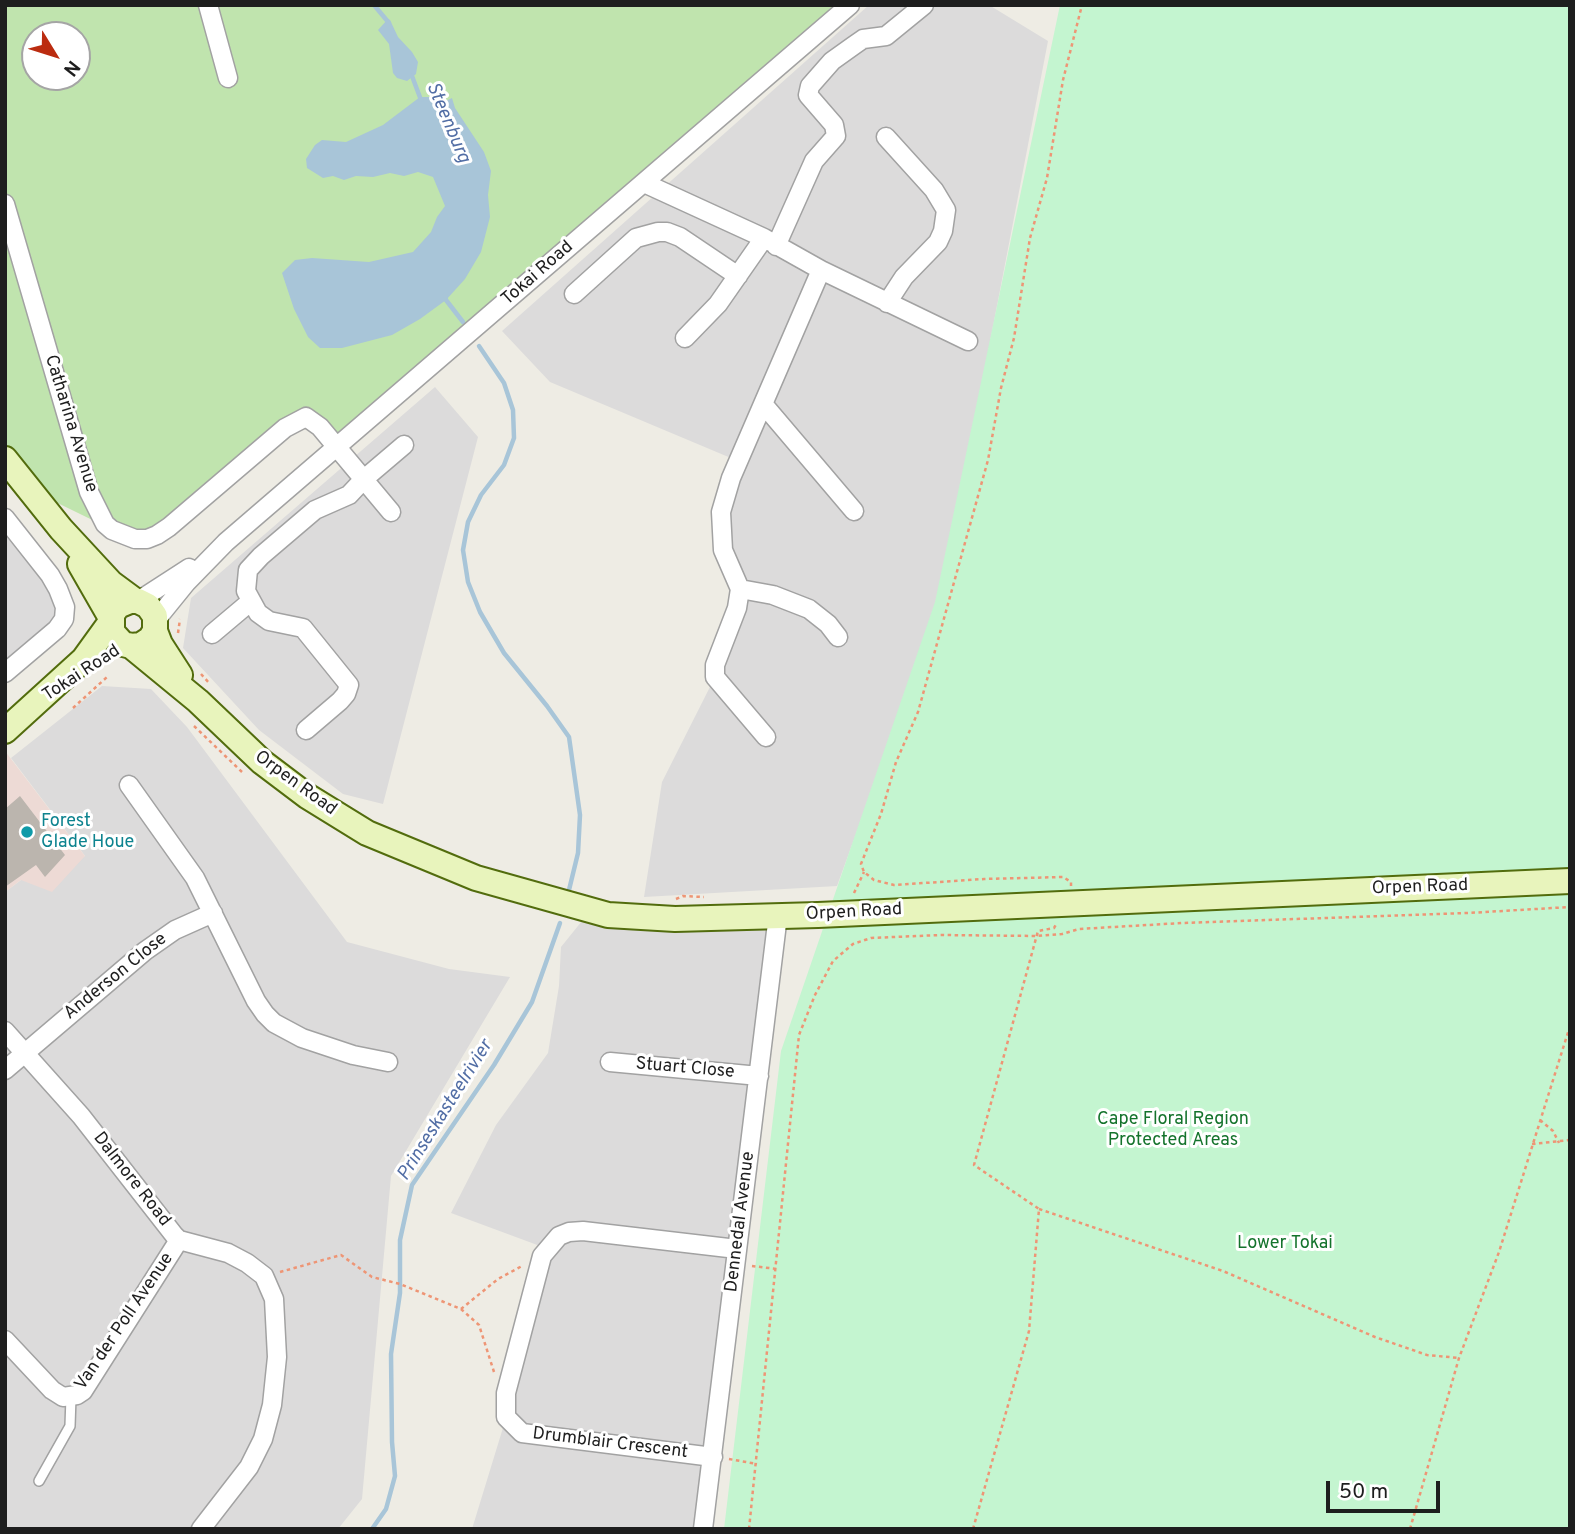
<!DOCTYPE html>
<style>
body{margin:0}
#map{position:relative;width:1575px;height:1534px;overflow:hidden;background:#eeece4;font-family:Overpass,sans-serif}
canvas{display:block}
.frame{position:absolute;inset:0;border:7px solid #1e1e1e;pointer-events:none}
.north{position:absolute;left:21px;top:21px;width:70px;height:70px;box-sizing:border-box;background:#fff;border:2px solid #a5a5a5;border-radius:50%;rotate:128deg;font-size:19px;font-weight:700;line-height:28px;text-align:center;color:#1e1e1e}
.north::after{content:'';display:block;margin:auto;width:24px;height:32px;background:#bb2c10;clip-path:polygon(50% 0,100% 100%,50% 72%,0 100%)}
.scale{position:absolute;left:1326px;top:1481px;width:114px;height:32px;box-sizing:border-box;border:4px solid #1e1e1e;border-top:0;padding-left:9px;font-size:21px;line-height:24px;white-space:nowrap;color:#1e1e1e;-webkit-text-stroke:5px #fff;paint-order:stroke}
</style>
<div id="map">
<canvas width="1575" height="1534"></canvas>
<div class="frame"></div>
<div class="north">N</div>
<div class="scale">50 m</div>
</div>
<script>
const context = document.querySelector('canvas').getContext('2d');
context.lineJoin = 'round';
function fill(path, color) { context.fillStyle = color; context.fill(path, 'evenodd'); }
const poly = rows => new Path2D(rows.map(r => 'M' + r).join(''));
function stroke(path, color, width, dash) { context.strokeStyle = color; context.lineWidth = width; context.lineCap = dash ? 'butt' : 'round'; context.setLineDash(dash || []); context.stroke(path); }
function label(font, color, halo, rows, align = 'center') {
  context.font = font + ' Overpass,sans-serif'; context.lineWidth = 6; context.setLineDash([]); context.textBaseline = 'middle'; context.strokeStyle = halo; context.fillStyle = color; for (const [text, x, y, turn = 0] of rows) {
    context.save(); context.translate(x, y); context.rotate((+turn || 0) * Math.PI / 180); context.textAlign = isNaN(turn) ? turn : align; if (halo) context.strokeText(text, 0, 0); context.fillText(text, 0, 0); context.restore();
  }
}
fill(poly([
 [869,5,989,5,1048,41,939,607,837,886,644,897,662,782,715,677,737,608,723,550,738,461,550,382,502,331],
 [435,387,478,437,383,804,343,794,259,730,183,648,191,598],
 [5,518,65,607,5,673],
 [102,686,151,689,187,727,347,942,449,969,510,977,391,1176,362,1499,338,1529,5,1529,5,892,21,880,85,856,11,758],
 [590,911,778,915,703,1529,472,1529,506,1418,540,1246,451,1213,496,1125,548,1053,559,986,561,947]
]), '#dcdbdb');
fill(poly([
 [5,751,85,856,52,892,21,880,5,892]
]), '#eddad5');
fill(poly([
 [5,5,851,5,337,447,298,420,147,539,123,535,29,489,5,457],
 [35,35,77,35,77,77,35,77]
]), '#c0e4ae');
fill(poly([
 [1060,5,1570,5,1570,1529,724,1529,781,1051,935,602]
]), '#c4f5d0');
fill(poly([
 [388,19,390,20,398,37,412,52,418,62,416,74,407,81,397,78,393,73,389,44,378,30],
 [420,97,430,97,444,102,452,98,455,108,484,152,491,171,488,195,490,217,481,252,465,279,446,300,420,319,392,335,342,348,320,348,308,337,294,309,282,273,295,260,312,258,369,262,413,252,431,232,437,217,445,206,433,177,418,172,404,176,390,173,373,177,356,176,344,180,333,176,323,178,307,168,306,159,315,145,322,140,346,142,383,125]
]), '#a8c5d8');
stroke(poly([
 [374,5,389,23],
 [412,76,421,100],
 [445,295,446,300,463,322],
 [479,346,504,383,513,410,514,438,504,465,481,495,468,522,463,550,468,582,480,612,504,653,547,706,569,737,580,815,578,853,569,890],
 [372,1529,386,1509,395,1476,392,1442,391,1354,400,1293,400,1240,412,1185,494,1065,532,1002,560,923]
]), '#a8c5d8', 4.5);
fill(poly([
 [20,796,65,855,45,877,36,865,5,887,5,809]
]), '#bbb5ae');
const lane = poly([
 [39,1481,70,1426,71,1397]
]);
const street = poly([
 [208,5,228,78],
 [886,137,934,190,946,210,943,231,938,242,904,277,887,303],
 [644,183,764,238,821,270,968,341],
 [5,204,89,492,105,524,112,530,135,539,147,539,157,535,169,527,285,428,306,417,320,427,391,512],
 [776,246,814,161,836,136,834,125,808,95,810,86,832,61,853,46,863,39,886,36,924,5],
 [574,294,636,238,658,232,667,232,680,237,738,276],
 [685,338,718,304,764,238],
 [764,405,854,511],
 [5,518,50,575,58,589,65,607,64,619,57,629,5,673],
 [740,589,773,595,809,609,828,624,838,637],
 [138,601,189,568],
 [156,620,186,583,226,542,850,5],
 [212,634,250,602],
 [306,730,340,701,346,694,349,685,303,628,269,621,258,613,246,591,248,570,261,556,315,510,349,495,364,479,404,445],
 [766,737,715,677,715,665,737,608,740,589,723,550,721,512,731,478,821,270],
 [129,785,195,878,256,1001,265,1014,274,1023,302,1038,353,1055,388,1062],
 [5,1031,81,1116,174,1235,179,1240,228,1253,247,1263,264,1276,274,1299,277,1357,272,1405,263,1439,249,1467,201,1529],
 [610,1062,759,1076],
 [5,1070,145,951,175,930,213,913],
 [5,1340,52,1390,63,1397,77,1395,83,1391,179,1240],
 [713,1457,522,1433,506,1417,506,1393,542,1256,559,1236,569,1232,583,1231,737,1249],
 [703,1529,778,915]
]);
const secondary = poly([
 [5,459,61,529,111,583,134,600],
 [80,564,111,618],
 [155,631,150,639,141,645,131,646,123,644,112,632,112,614,118,606,130,601,138,601,148,606,155,616,155,631,160,644,180,675],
 [131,646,198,701,262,762,307,796,367,833,476,878,608,915,675,919,818,915,1570,881],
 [5,731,84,659,110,623]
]);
stroke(lane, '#a2a2a2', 12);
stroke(street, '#a2a2a2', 21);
stroke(secondary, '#526c0d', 28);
stroke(poly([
 [178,633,180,619],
 [201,674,210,684],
 [73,708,107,677],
 [194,726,242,772],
 [1071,886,1071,882,1063,877,984,879,894,885,874,880,864,872,861,864,881,814,896,762,918,712,988,460,1001,388,1014,338,1030,238,1047,178,1063,80,1082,5],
 [854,893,864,872],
 [676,899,683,896,704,897],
 [1540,1120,1553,1131,1559,1143],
 [1532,1144,1570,1140],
 [1039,1209,1223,1271,1375,1337,1427,1355,1459,1358],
 [752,1266,777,1269],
 [280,1272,341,1255,372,1277,400,1284,461,1309,498,1279,522,1266],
 [461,1309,479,1325,494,1372],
 [729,1459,757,1464],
 [749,1529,799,1035,815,995,833,961,853,944,871,938,941,935,1037,936,1062,934,1079,929,1182,923,1468,913,1570,907],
 [973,1529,1029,1331,1039,1209,974,1165,1038,931,1054,928,1057,923],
 [1410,1529,1459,1358,1499,1252,1570,1026]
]), '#ee9575', 2.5, [3.5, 3.5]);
stroke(lane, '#fff', 9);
stroke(street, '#fff', 18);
stroke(secondary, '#e8f4bc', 24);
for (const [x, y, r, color] of [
 [27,832,7,"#0f9aa8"]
]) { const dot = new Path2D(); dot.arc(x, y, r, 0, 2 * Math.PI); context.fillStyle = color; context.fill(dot); stroke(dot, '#fff', 2.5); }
label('18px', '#1e1e1e', '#fff', [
 ["Tokai Road",538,274,-41],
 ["Catharina Avenue",70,424,73],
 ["Tokai Road",82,674,-33],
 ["Orpen Road",295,784,36],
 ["Orpen Road",1420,888,-2],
 ["Orpen Road",854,913,-3],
 ["Anderson Close",116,977,-39],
 ["Stuart Close",685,1069,5],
 ["Dalmore Road",131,1180,52],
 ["Dennedal Avenue",741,1222,-83],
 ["Van der Poll Avenue",125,1322,-56],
 ["Drumblair Crescent",610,1444,7]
]);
label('18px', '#0d838f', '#fff', [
 ["Forest",41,822],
 ["Glade Houe",41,843]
], 'left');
label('18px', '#14732c', '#fff', [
 ["Cape Floral Region",1173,1120],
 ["Protected Areas",1173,1141],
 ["Lower Tokai",1285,1244]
]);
label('italic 19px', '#526ea5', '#fff', [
 ["Steenburg",447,123,67],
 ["Prinseskasteelrivier",446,1111,-58]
]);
</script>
